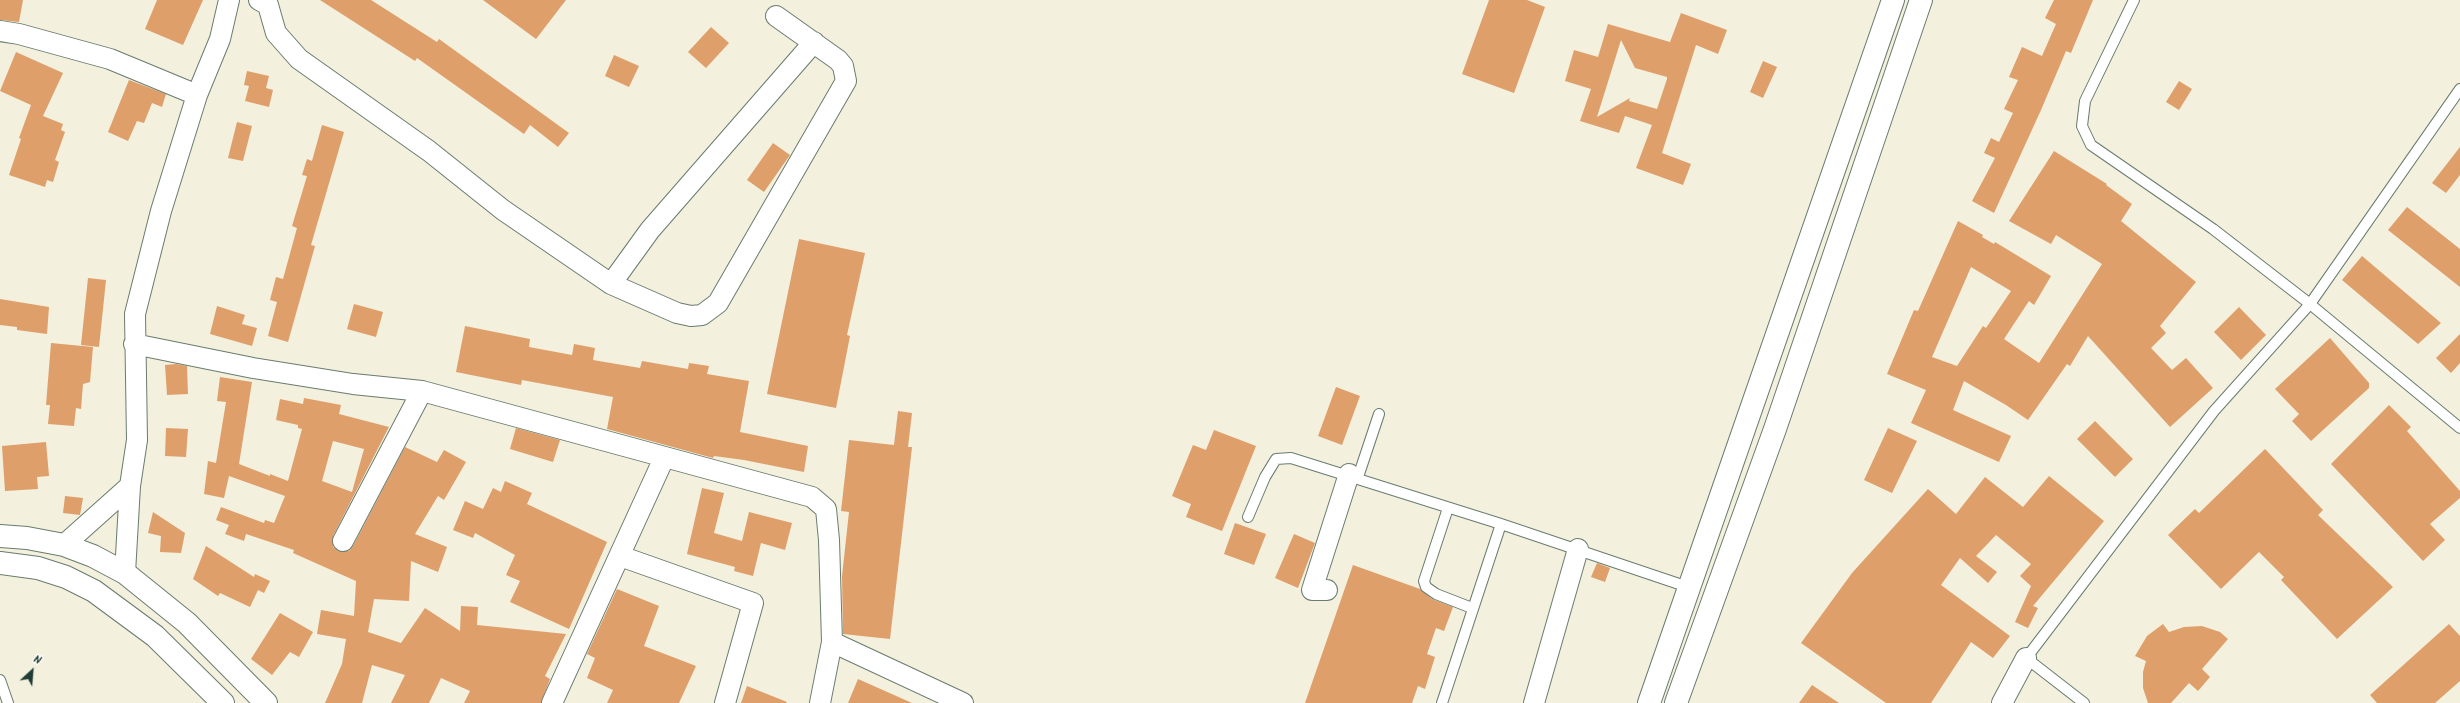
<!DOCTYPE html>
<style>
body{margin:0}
#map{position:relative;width:2460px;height:703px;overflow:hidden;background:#f3f0dd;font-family:Kalam,sans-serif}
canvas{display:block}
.north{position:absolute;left:12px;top:651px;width:40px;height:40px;-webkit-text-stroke:3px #fdfcf7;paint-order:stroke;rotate:26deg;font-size:11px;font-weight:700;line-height:16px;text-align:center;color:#1f3d34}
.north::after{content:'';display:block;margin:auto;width:14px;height:18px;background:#1f3d34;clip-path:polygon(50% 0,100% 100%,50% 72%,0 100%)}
</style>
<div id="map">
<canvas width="2460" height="703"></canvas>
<div class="north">N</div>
</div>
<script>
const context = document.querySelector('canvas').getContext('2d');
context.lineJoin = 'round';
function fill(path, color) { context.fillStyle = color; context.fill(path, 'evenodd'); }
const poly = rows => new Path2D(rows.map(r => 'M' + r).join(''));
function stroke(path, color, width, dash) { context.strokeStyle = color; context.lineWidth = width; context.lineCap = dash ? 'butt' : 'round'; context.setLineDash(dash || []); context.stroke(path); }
fill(poly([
 [0,0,23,0,19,22,0,20],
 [157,0,203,0,183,45,145,29],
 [320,0,371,0,437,42,439,39,569,133,558,147,530,125,524,134,417,58,415,61],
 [483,0,566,0,536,39],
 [1489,0,1527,0,1545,7,1514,93,1462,74],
 [2054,0,2093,0,2071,53,2066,51,2041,110,1994,213,1972,201,1995,158,1984,153,1991,138,1999,142,2013,113,2004,109,2018,80,2009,77,2022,47,2042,56,2056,24,2045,18],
 [1681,13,1727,30,1718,54,1696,45,1662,153,1691,164,1683,185,1636,168,1652,125,1625,116,1619,133,1580,121,1591,89,1565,81,1574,50,1598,57,1608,24,1670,42],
 [1621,40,1635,68,1667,77,1667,79,1657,109,1629,101,1630,98,1597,117],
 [711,27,729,43,706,68,688,52],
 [16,52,63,73,43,116,63,124,61,130,65,132,55,160,59,162,53,182,47,180,45,187,9,175,21,139,19,138,31,105,0,91],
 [614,55,639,66,629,87,605,76],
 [1763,61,1777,67,1763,98,1750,92],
 [247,71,269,76,266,88,273,90,269,107,245,101,249,86,244,85],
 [129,80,166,94,162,107,152,103,144,123,137,121,128,141,108,132],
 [2179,81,2192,89,2179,110,2166,102],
 [237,122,252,126,243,161,228,158],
 [322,125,344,132,311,245,315,246,288,342,268,336,277,302,270,300,276,277,283,279,297,228,292,226,307,176,302,175,307,159,312,161],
 [773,143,790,155,764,192,747,180],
 [2460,147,2460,175,2446,193,2432,183],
 [2054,151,2107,184,2106,185,2132,204,2121,221,2196,282,2160,326,2166,333,2151,348,2172,370,2186,358,2213,388,2170,427,2088,336,2070,366,2067,364,2028,420,2006,405,1964,381,1953,410,2011,436,1999,462,1911,423,1926,390,1887,374,1914,310,1918,311,1958,221,1983,235,1982,237,1994,244,1995,242,2051,276,2034,305,2029,301,2004,339,2039,363,2102,264,2056,235,2051,244,2009,221],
 [1971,267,2011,291,1986,328,1983,326,1957,366,1932,357],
 [2407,207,2460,249,2460,287,2388,230],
 [799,239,865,253,847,335,850,336,836,408,767,394],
 [2362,256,2441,323,2418,344,2342,280],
 [88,278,106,280,99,347,81,345],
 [0,299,49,307,47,334,17,330,17,327,0,325],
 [354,304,383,312,376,337,347,329],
 [217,306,245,315,242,324,257,328,252,346,210,334],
 [2239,307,2266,335,2241,360,2214,332],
 [465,326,530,339,529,347,572,355,574,344,595,348,593,360,640,368,642,361,688,369,689,363,709,366,707,374,749,381,740,432,808,446,804,472,744,460,714,456,713,458,607,429,613,397,522,380,521,385,456,372],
 [2460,334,2460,363,2451,373,2436,358],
 [2330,338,2369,383,2369,388,2311,441,2292,421,2299,414,2275,389],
 [51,343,93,347,90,382,83,384,81,409,76,408,74,426,48,424,50,405,46,405],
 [176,364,187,366,188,394,167,395,165,365],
 [220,377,252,382,239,464,270,476,270,474,288,481,302,429,298,428,298,425,276,420,280,399,303,404,304,398,341,405,339,414,389,427,333,536,333,547,338,551,349,551,353,546,405,447,437,462,444,450,466,462,444,500,438,496,415,534,447,547,438,572,411,561,409,601,374,599,368,632,401,643,425,608,460,631,461,606,478,607,477,625,566,634,545,676,550,679,541,703,464,703,470,691,441,678,429,703,391,703,405,675,372,665,362,703,325,703,342,664,346,639,317,634,321,610,354,616,356,581,293,553,294,550,246,534,244,541,225,534,229,525,216,520,221,507,264,523,265,520,274,523,285,496,229,476,224,498,204,494,208,461,216,463,226,402,217,401],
 [333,441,364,449,352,492,322,481],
 [1336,387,1360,396,1342,445,1318,436],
 [2389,405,2411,427,2407,431,2460,491,2460,498,2430,524,2445,540,2423,561,2331,464],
 [898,411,912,413,908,447,912,447,890,639,843,634,842,576,849,512,841,511,849,440,894,445],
 [2095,421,2133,459,2115,477,2077,439],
 [166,428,188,429,186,457,165,456],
 [516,428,560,440,553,462,510,449],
 [1888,428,1917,441,1892,493,1864,480],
 [1214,430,1256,446,1222,531,1186,517,1191,504,1172,496,1193,445,1206,450],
 [46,442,49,476,37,477,38,489,5,491,2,446],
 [2265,449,2323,510,2318,515,2393,587,2337,639,2281,580,2284,577,2259,552,2221,589,2168,535,2195,509,2199,513],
 [2049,476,2104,521,2033,606,2038,608,2028,628,2015,622,2031,586,2020,576,2031,564,1996,535,1976,556,1997,572,1988,583,1960,558,1941,585,2010,636,1993,658,1971,642,1931,703,1886,703,1801,643,1852,573,1928,489,1956,514,1985,477,2023,507],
 [505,481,532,493,527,504,607,542,569,629,510,602,520,581,506,575,515,555,475,533,473,538,453,530,465,501,483,509,493,488,501,492],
 [702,488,724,493,714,533,742,541,749,512,792,523,785,550,761,543,753,576,734,571,735,567,687,554],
 [65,496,83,498,80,515,63,513],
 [153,512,185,533,181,553,160,552,161,536,148,533],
 [1235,523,1266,534,1254,565,1224,554],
 [1294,534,1315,543,1298,588,1275,578],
 [206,546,254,577,255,574,270,581,264,593,258,590,250,607,220,593,218,596,193,579],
 [1597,563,1610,568,1605,582,1591,577],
 [1353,565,1420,589,1432,599,1453,607,1444,631,1436,628,1427,654,1435,657,1425,689,1418,686,1412,703,1305,703],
 [617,589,659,606,644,646,696,666,679,703,607,703,613,690,587,678,595,658,587,654],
 [280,613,313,632,299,657,290,652,272,675,251,659],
 [2163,624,2169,632,2184,627,2202,626,2220,632,2228,639,2202,669,2210,677,2198,691,2189,683,2171,703,2148,703,2143,688,2143,672,2146,661,2135,656,2147,636],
 [2449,624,2460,636,2460,681,2435,703,2377,703,2370,695],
 [858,679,912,703,848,703],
 [1812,685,1839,703,1799,703],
 [747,686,787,702,786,703,741,703]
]), '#de9f6b');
const service = poly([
 [2134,0,2085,101,2082,126,2091,145,2213,229,2310,304,2460,428],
 [1358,477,1379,414],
 [1448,508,1424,581,1426,587,1436,594,1472,608],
 [1248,517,1265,477,1276,459,1291,458,1501,524,1688,587],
 [2026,658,2084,703],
 [2024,661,2214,411,2310,304,2460,89],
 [0,680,8,703],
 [1442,703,1501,524]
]);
const minor = poly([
 [259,0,268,5,276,33,299,59,429,151,503,210,611,284,677,313,691,316,702,315,718,303,846,81,843,66,838,60,776,16],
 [0,31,19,34,110,59,197,95],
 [611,284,650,230,814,42],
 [134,344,253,368,353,384,422,391,812,497,826,509,829,540,832,642,820,703],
 [343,541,422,391],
 [64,545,130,486],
 [620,556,753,603,725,703],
 [125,573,130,486,137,440,135,314,161,211,197,95,220,39,229,0],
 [1327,590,1312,590,1349,474],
 [832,642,963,703],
 [552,703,664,458],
 [1534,703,1578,549],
 [2002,703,2026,658]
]);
const tertiary = poly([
 [0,536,27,538,64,545,93,556,125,573,187,623,266,703],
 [0,563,38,568,66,577,94,591,155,636,223,703]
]);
const primary = poly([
 [1649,703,1893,0],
 [1676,703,1775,429,1921,0]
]);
stroke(service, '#697c6f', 12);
stroke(minor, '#697c6f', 22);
stroke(tertiary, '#697c6f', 24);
stroke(primary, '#697c6f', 24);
stroke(service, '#fff', 10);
stroke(minor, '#fff', 20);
stroke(tertiary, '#fff', 22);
stroke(primary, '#fff', 22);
</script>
